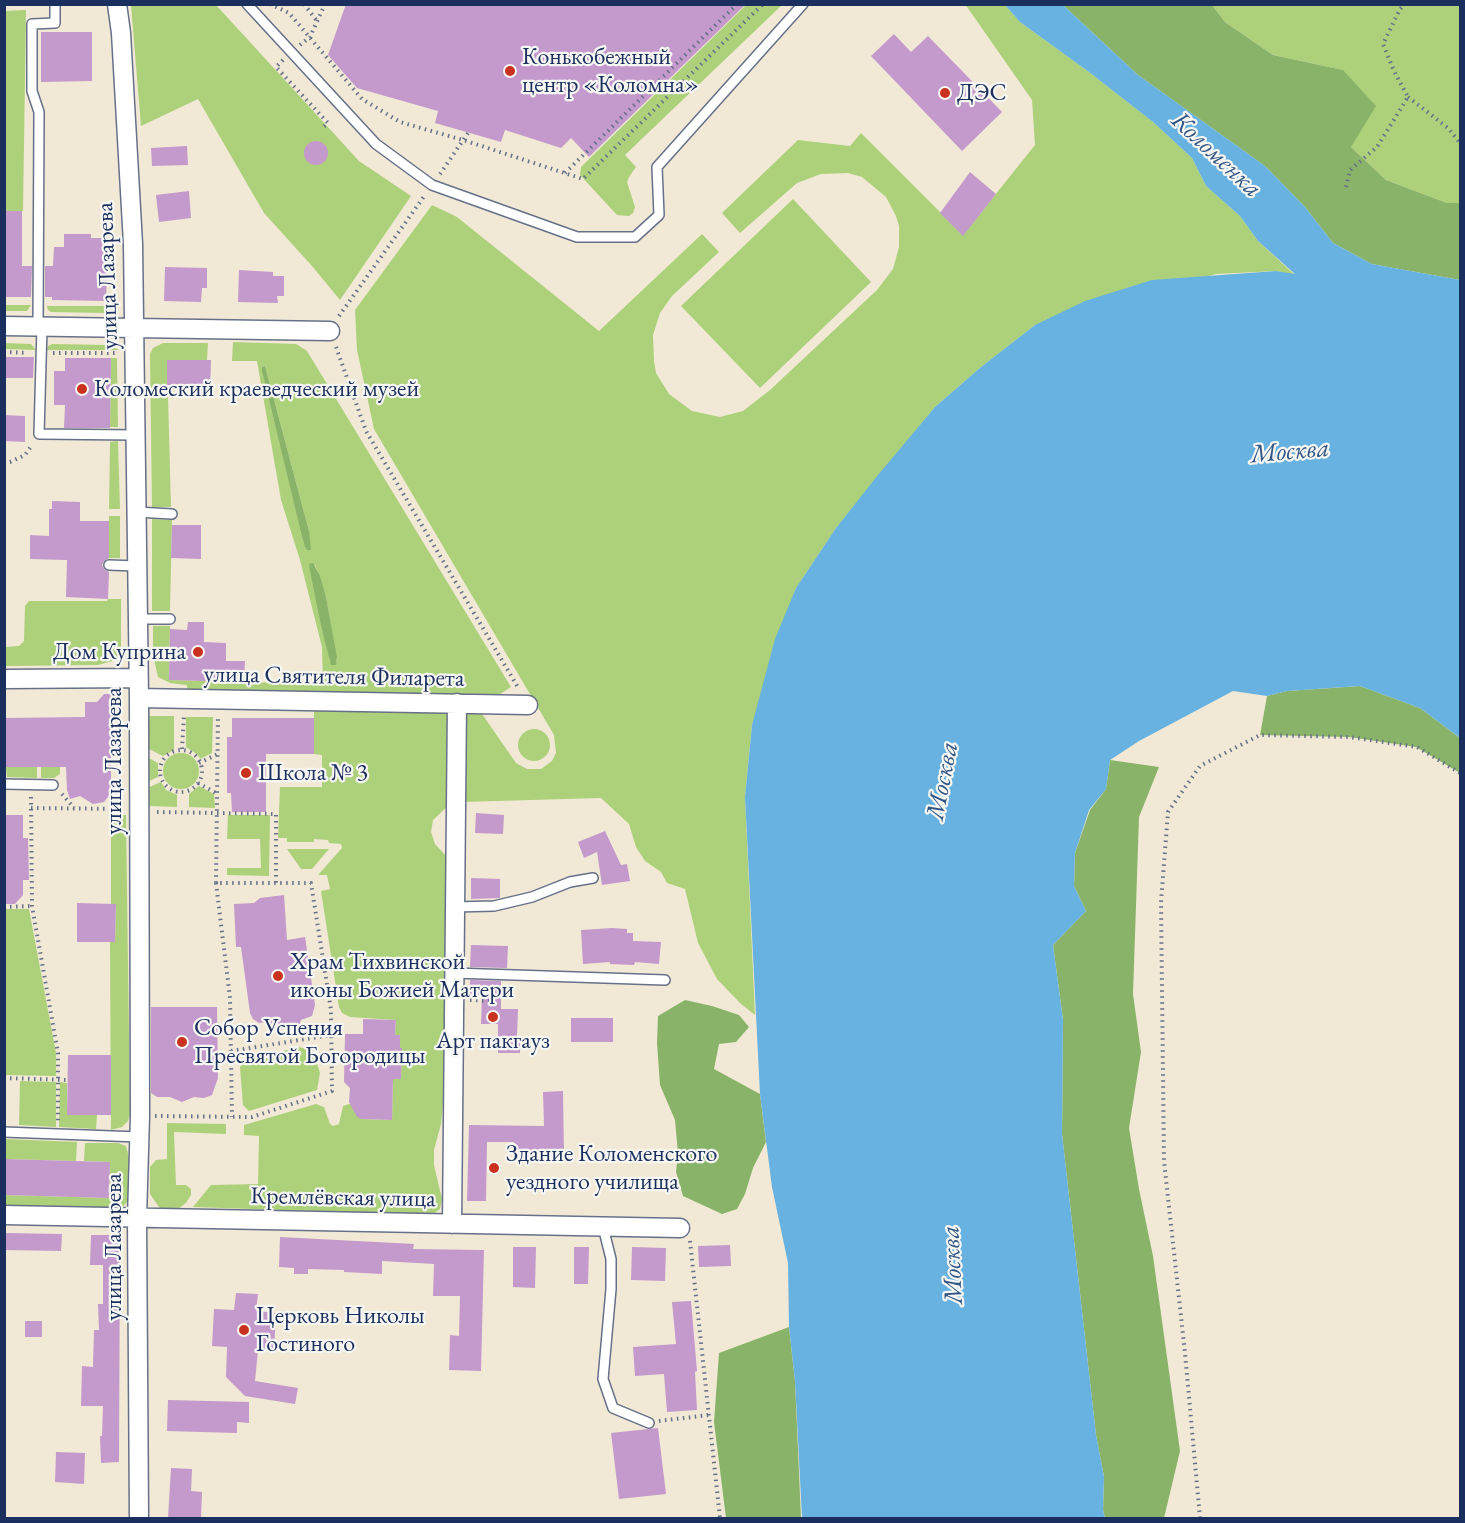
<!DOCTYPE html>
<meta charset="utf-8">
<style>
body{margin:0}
#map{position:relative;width:1465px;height:1523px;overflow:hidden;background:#f1e9d5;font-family:"EB Garamond",serif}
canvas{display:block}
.frame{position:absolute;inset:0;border:6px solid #1b2f5e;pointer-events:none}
</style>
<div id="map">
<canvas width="1465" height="1523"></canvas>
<div class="frame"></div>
</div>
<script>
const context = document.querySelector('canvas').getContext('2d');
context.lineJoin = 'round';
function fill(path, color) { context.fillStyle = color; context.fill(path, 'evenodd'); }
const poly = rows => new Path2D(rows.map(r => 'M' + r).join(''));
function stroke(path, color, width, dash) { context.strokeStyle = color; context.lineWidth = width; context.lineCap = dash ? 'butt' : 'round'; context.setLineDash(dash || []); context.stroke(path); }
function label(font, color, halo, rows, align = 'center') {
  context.font = font + ' "EB Garamond",serif'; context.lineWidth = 4.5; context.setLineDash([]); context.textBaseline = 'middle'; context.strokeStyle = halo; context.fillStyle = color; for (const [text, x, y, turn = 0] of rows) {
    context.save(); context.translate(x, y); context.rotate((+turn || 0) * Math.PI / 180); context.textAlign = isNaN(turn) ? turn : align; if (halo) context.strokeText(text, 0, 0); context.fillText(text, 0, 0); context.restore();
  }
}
fill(poly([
 [965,4,1005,5,1020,22,1089,72,1153,122,1192,158,1206,186,1240,216,1258,241,1295,275,1276,271,1216,274,1035,325,981,367,935,407,836,528,796,588,752,725,745,797,755,1015,741,1004,717,979,698,943,685,889,667,883,661,872,645,861,636,847,629,824,601,798,462,802,465,718,468,712,480,711,516,763,527,769,541,769,552,761,556,753,554,735,374,429,357,350,355,310,432,205,457,217,599,331,702,234,719,252,672,296,660,313,653,335,654,361,656,373,669,394,692,411,720,417,743,411,770,390,877,290,893,269,899,247,899,226,896,216,886,197,862,177,848,173,821,174,797,183,740,233,722,213,798,140,850,146,861,133,963,235,1035,145,1032,100],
 [131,5,216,5,359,161,411,196,340,300,312,266,264,213,198,99,141,126],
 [746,5,782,5,625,155,636,167,629,177,627,182,635,207,633,213,629,216,617,215,580,175,581,167],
 [1212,5,1460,5,1460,203,1447,203,1386,180,1351,147,1343,70,1273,55,1225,22],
 [26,10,23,211,5,211,5,11],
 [793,199,871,282,760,388,681,306],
 [5,305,31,305,27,311,5,311],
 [47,306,119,306,113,312,105,313,51,312,48,310],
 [233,342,296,344,307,351,511,687,497,696,187,690,187,685,170,683,158,677,153,655,153,626,170,626,169,680,323,684,322,647,300,560,281,500,257,361,232,361],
 [265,366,309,531,307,550,266,388,262,367],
 [315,564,326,597,337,661,330,662,328,648,322,630],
 [5,343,31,344,36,350,5,349],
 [163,343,208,343,207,360,167,360,171,507,152,507,150,354,153,348],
 [52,344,108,345,119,350,47,350,48,346],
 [111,358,117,358,118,427,110,427],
 [118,441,120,509,109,509,110,442],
 [109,516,120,516,120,558,109,558],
 [152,519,172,520,170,611,152,611],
 [108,599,121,599,121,654,116,660,98,665,5,666,5,647,19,646,24,641,25,606,29,601,107,601],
 [342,708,446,712,450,718,449,805,433,820,431,832,435,844,448,858,446,1073,441,1124,434,1150,434,1165,442,1199,440,1209,432,1215,193,1207,211,1185,258,1184,259,1136,244,1135,244,1125,316,1104,324,1107,330,1124,333,1126,339,1124,343,1106,349,1104,355,1104,355,1113,361,1119,392,1120,393,1079,401,1078,402,1049,400,1048,400,1035,395,1035,396,1020,350,1017,342,1013,339,1007,321,891,330,889,327,875,318,875,342,848,341,844,329,843,328,840,314,839,314,842,287,842,287,838,278,838,280,787,322,787,322,755,314,754,314,710,339,711],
 [147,716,174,716,174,750,163,756,147,748],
 [186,717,213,717,212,753,200,759,198,755,186,747],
 '518 745a16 16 0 1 1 32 0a16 16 0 1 1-32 0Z',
 '163 771a18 18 0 1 1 36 0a18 18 0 1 1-36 0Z',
 [147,757,158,763,158,777,147,782],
 [6,767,37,767,37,778,7,777],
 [41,767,60,767,60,774,54,778,41,778],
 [161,782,166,790,177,795,177,807,147,806,147,788],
 [199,786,214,794,215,808,189,807,189,794],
 [111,815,126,815,130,1113,128,1121,122,1127,111,1130,110,942,115,942,116,904,111,904],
 [228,815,270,815,269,876,227,875,227,868,261,868,260,839,227,839],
 [287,849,329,849,312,869,301,869],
 [5,909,29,909,56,1053,56,1076,5,1075],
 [299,1047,313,1051,320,1073,317,1090,249,1111,243,1105,240,1067,244,1061],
 [20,1081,56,1082,56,1127,19,1125],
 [60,1082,67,1083,67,1115,97,1115,96,1129,59,1127],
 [167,1123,226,1124,226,1134,174,1132,176,1185,186,1185,191,1189,191,1195,186,1203,178,1209,165,1210,159,1207,150,1194,150,1167,156,1160,167,1159],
 [5,1139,77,1142,76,1161,5,1159],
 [85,1143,118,1143,126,1146,130,1161,129,1199,123,1207,116,1209,5,1206,5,1195,109,1198,110,1162,84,1161]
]), '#add17a');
fill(poly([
 [1063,5,1212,5,1225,22,1273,55,1343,70,1376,106,1351,147,1386,180,1447,203,1460,203,1460,280,1372,264,1333,243,1305,207,1265,166,1138,75],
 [265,366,309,531,311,550,307,550,305,547,300,528,262,371,262,367],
 [313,563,320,576,326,597,337,657,336,665,331,665,322,630,310,571,309,564],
 [1360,686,1420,708,1460,738,1460,773,1416,747,1349,737,1260,735,1267,696,1287,691],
 [1110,760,1159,767,1139,817,1133,994,1141,1052,1129,1128,1139,1189,1153,1256,1180,1451,1164,1518,1105,1518,1103,1510,1104,1477,1096,1435,1062,1134,1063,1020,1053,945,1086,911,1074,886,1075,853,1090,810,1106,789],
 [685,1000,712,1006,739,1015,749,1027,736,1042,719,1044,714,1069,760,1094,766,1142,753,1168,745,1194,737,1209,722,1214,683,1196,676,1172,678,1154,675,1120,660,1085,657,1043,658,1016],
 [789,1327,795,1381,801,1518,726,1518,714,1422,719,1353]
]), '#8ab36a');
fill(poly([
 [1005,5,1063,5,1138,75,1265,166,1305,207,1333,243,1372,264,1460,280,1460,738,1420,708,1360,686,1287,691,1267,696,1233,691,1139,741,1110,760,1106,789,1089,810,1075,853,1074,886,1086,911,1053,945,1063,1020,1062,1134,1096,1435,1104,1477,1103,1510,1105,1518,802,1518,795,1381,789,1327,788,1263,772,1187,760,1094,745,797,752,725,775,639,796,588,836,528,878,475,935,407,981,367,1035,325,1085,301,1152,280,1276,271,1295,274,1258,241,1240,216,1206,186,1192,158,1153,122,1089,72,1020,22]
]), '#67b2e0');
fill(poly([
 [346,4,746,4,589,157,571,138,561,148,505,130,501,142,435,123,438,111,357,88,328,55],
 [41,32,92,32,92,81,41,82],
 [894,34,911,52,928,36,1002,112,962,151,871,56],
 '304 153a12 12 0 1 1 24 0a12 12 0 1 1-24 0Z',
 [187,146,188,165,152,166,151,148],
 [970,172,996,194,963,236,940,213],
 [189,191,191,218,159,222,156,195],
 [4,211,22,211,22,266,32,266,31,297,4,297],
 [64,234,91,234,91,238,108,238,106,301,52,300,52,297,45,297,45,266,53,266,54,247,64,247],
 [165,267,207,268,207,288,202,288,201,302,164,301],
 [239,270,273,272,273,276,284,276,284,296,277,296,278,303,238,302],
 [4,357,34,357,33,378,4,378],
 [65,358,111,358,110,428,64,428,65,405,54,405,54,371,65,371],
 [167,360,211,360,210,394,194,394,195,385,167,385],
 [4,415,25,416,25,442,4,441],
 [52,501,80,502,80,521,109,521,109,558,104,561,102,565,105,570,109,572,108,599,66,597,67,560,30,559,30,535,49,536,49,509,52,509],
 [172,525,201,525,201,559,171,558],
 [188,622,204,622,204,642,226,643,226,661,245,661,244,682,169,680,170,629,187,630],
 [104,694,111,694,116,699,116,706,111,711,111,793,104,802,93,804,80,796,70,799,67,790,66,767,4,767,4,718,85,717,85,702,97,702],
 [232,718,314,718,314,754,266,754,266,812,232,812,231,793,227,793,227,737,232,737],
 [476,813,504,815,503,834,475,833],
 [4,815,23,815,23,838,28,838,29,880,23,880,23,895,15,904,4,904],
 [605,831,621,865,627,864,630,881,602,885,597,852,584,858,578,842],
 [471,878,500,879,500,898,471,899],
 [284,895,287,940,305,937,315,1005,312,1016,301,1020,299,1026,291,1029,280,1029,267,1022,259,1023,253,1019,250,1013,241,947,236,947,234,904,254,903,260,898],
 [77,903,116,904,115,942,77,942],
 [612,928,627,929,627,933,633,933,633,941,661,942,659,964,635,962,634,965,610,964,610,962,583,964,581,930],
 [471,945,508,946,507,968,470,967],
 [470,980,501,981,501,1009,518,1009,517,1036,520,1036,520,1053,498,1053,498,1024,481,1024,482,996,470,996],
 [151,1007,217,1007,218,1078,212,1095,204,1098,194,1097,182,1102,170,1097,157,1097,151,1093],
 [571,1018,613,1018,613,1042,571,1042],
 [363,1019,396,1020,395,1035,400,1035,400,1048,402,1048,401,1079,393,1079,392,1120,361,1119,357,1117,349,1102,350,1088,344,1082,345,1034,363,1034],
 [68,1055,111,1055,111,1115,67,1115],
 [563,1091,564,1155,514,1156,514,1142,487,1142,486,1201,467,1201,469,1125,544,1126,543,1092],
 [4,1159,110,1162,109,1198,4,1195],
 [4,1233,62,1234,61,1251,4,1250],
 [91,1235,120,1235,119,1462,101,1463,100,1436,102,1436,103,1406,81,1406,82,1366,93,1367,94,1330,99,1330,98,1304,103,1304,103,1265,90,1265],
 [280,1237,414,1244,413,1249,484,1250,481,1371,449,1370,450,1335,459,1336,460,1296,433,1296,434,1264,382,1261,382,1274,344,1272,344,1270,308,1269,308,1274,294,1274,294,1268,279,1267],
 [730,1245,731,1266,699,1267,698,1246],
 [513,1247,536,1247,535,1288,513,1287],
 [574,1247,589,1247,588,1284,574,1284],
 [632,1247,666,1248,665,1281,631,1280],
 [236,1293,258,1294,256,1311,276,1313,274,1351,258,1350,255,1381,298,1388,295,1404,245,1396,226,1377,227,1347,212,1346,214,1309,234,1310],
 [691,1301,697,1371,695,1372,697,1410,667,1412,664,1374,635,1376,633,1347,676,1344,672,1302],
 [25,1321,42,1321,42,1337,25,1337],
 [168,1400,249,1402,249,1423,237,1422,237,1433,167,1431],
 [658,1428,666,1494,619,1499,611,1433],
 [56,1452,85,1453,84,1484,55,1482],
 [171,1468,192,1469,191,1491,202,1492,201,1518,168,1518]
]), '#c499cc');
const lane = poly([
 [247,4,376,144,432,185,577,237,635,237,659,215,657,167,803,4],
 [38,327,39,112,32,91,32,24,55,23,55,4],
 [42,327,39,434,135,435],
 [136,512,172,514],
 [109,565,137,566],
 [138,619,170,619],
 [4,784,53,785],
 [454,907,494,906,532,897,570,882,593,878],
 [454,973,665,980],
 [4,1132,139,1137],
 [603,1227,611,1259,611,1289,603,1379,613,1408,649,1423]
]);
const street = poly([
 [117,4,121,33,133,244,139,698,140,1116,137,1218,139,1518],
 [4,326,330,331],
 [4,679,138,678],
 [139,698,528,705],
 [4,1215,680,1228],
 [452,1224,457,703]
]);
stroke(lane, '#667088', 12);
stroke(street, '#667088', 21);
stroke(poly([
 [270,4,289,13,362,99,400,122,463,140,583,179,763,4],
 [304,4,317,21],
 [300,45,310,37,325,4],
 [283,60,276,67,328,123,321,129],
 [1408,97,1448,128,1460,143],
 [565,173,737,4],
 [440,174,468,133],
 [1346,187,1350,170,1377,147,1408,97,1394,71,1383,44,1400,9,1405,4],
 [339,316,425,195],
 [336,347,366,431,519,689],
 [4,352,28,353],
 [53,353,118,353],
 [4,463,10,462,25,455,32,445],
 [182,749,184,715],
 '160 771a21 21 0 1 1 42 0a21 21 0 1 1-42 0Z',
 [199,763,218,754],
 [198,783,218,794],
 [62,794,74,808],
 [31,797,32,906,58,1053,58,1123],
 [31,808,123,809],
 [157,812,276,814,276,883],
 [216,883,230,998,232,1117],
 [4,907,32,906],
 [470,1000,490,1001],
 [231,1051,331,1035],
 [4,1078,68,1080],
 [155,1116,252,1117,332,1091,331,1010,311,883,216,883,218,715],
 [690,1241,720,1518],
 [659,1421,709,1415],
 [1200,1518,1185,1353,1164,1161,1161,902,1168,812,1200,766,1260,735,1349,737,1417,747,1460,773]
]), '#667088', 4, [1.5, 4.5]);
stroke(lane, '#fff', 9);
stroke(street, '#fff', 18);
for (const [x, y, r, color] of [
 [510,71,6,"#c8321e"],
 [945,93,6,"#c8321e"],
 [82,389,6,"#c8321e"],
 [198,652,6,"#c8321e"],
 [246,773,6,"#c8321e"],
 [278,976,6,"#c8321e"],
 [493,1017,6,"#c8321e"],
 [182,1042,6,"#c8321e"],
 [494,1168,6,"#c8321e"],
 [244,1330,6,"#c8321e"]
]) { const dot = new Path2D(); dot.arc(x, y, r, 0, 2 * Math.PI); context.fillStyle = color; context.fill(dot); stroke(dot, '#f6f6f2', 2); }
label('24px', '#1b2f5e', '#f6f6f2', [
 ["Конькобежный",522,57],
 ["центр «Коломна»",522,85],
 ["ДЭС",957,93],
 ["Коломеский краеведческий музей",94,389],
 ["Дом Куприна",186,652,"right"],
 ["Школа № 3",258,773],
 ["Храм Тихвинской",290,962],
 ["иконы Божией Матери",290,990],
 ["Собор Успения",194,1028],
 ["Пресвятой Богородицы",194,1056],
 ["Арт пакгауз",493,1041,"center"],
 ["Здание Коломенского",506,1154],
 ["уездного училища",506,1182],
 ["Церковь Николы",256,1316],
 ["Гостиного",256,1344]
], 'left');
label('24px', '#1b2f5e', '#f6f6f2', [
 ["улица Лазарева",108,276,-92],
 ["улица Святителя Филарета",334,677,1],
 ["улица Лазарева",114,761,-90],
 ["Кремлёвская улица",343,1198,1],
 ["улица Лазарева",114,1247,-90]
]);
label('italic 26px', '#325685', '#f6f6f2', [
 ["Коломенка",1216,155,43],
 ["Москва",1290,452,-5],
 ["Москва",943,781,-79],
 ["Москва",953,1265,-93]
]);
</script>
